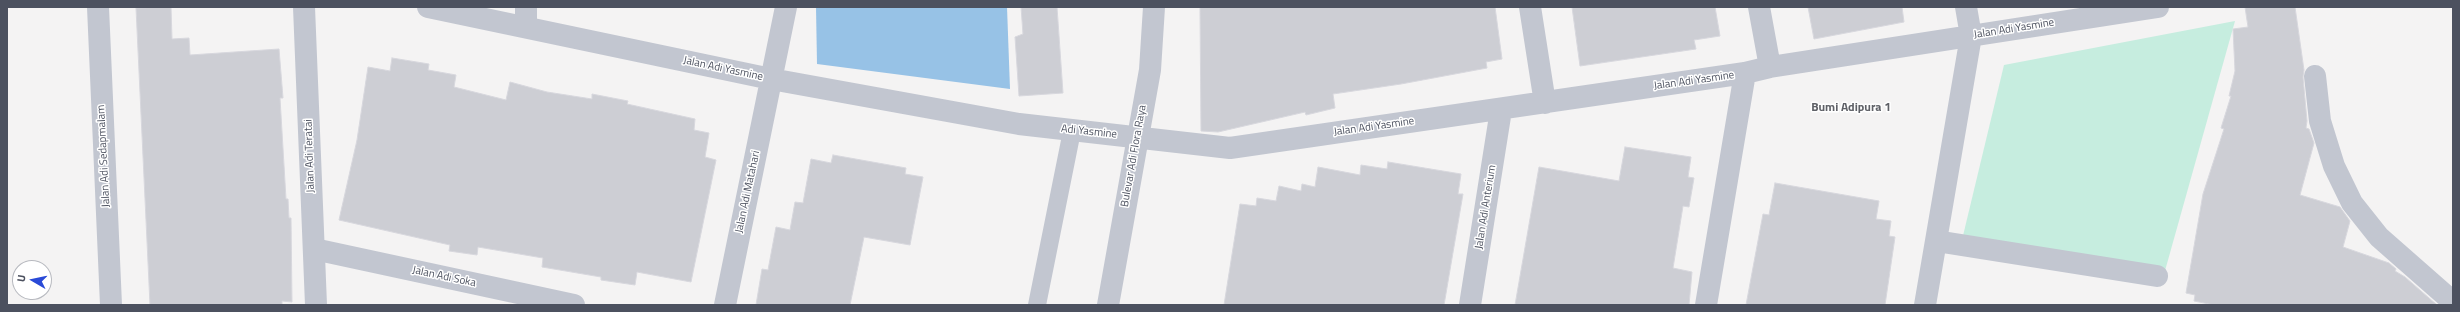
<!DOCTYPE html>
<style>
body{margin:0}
#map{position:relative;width:2460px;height:312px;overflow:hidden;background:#f4f3f3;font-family:"Titillium Web",sans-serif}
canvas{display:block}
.frame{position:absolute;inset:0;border:8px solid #4c515f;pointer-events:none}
.north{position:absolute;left:12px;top:260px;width:40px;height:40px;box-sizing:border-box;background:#fff;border:1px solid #b7b9bf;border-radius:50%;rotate:279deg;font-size:11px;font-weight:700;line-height:16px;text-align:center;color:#4c515f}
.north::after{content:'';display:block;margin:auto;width:14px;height:18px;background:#2a4ad7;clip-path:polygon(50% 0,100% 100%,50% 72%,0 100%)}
</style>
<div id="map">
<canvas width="2460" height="312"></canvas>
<div class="frame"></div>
<div class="north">U</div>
</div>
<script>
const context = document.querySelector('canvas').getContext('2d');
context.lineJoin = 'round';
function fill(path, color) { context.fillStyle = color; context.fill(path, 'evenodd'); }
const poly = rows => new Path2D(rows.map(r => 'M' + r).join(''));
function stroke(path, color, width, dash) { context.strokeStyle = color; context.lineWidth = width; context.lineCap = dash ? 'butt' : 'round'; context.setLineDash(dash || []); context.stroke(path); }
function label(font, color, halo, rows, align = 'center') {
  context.font = font + ' "Titillium Web",sans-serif'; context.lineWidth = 3; context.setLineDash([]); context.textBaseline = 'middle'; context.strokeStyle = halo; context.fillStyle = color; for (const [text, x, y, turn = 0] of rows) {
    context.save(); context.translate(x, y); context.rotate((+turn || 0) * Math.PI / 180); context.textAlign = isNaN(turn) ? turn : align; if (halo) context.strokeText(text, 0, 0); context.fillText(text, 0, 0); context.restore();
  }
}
fill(poly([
 [2235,21,2161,285,1961,244,2004,65]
]), '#c6eddf');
fill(poly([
 [816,7,1007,7,1010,89,817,64]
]), '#97c2e6');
const building = poly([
 [171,7,172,39,189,38,190,55,279,49,283,98,280,98,286,199,288,199,289,218,291,218,292,302,282,301,282,305,150,305,136,8,171,7],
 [1021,7,1057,7,1063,93,1019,96,1015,37,1023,34,1021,7],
 [1200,7,1495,7,1502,59,1486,62,1487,68,1401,84,1333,94,1335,108,1306,115,1305,112,1218,132,1201,131,1200,7],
 [1572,7,1715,7,1720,36,1694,40,1696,49,1580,66,1572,7],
 [1808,7,1902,7,1904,22,1814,39,1808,7],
 [2245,7,2295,7,2304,70,2303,77,2307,121,2306,128,2309,129,2314,143,2300,195,2340,207,2350,221,2343,247,2389,263,2396,269,2395,271,2405,277,2437,305,2214,305,2194,301,2195,295,2186,293,2203,194,2224,129,2221,128,2231,96,2229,96,2235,71,2233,29,2248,27,2245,7],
 [392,58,429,64,428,70,456,75,454,87,506,100,510,82,547,92,592,99,592,94,628,101,627,104,695,119,694,130,709,133,705,157,716,160,691,282,637,272,635,285,601,280,601,277,542,267,543,258,478,247,477,255,449,251,450,245,339,220,357,140,368,67,390,71,392,58],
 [1625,147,1691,157,1688,177,1694,178,1689,207,1683,206,1673,268,1692,272,1689,305,1515,305,1539,167,1619,181,1625,147],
 [833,155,906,168,905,174,923,177,910,245,864,237,850,305,756,305,762,269,768,270,776,227,790,230,795,202,803,203,811,159,831,163,833,155],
 [1388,162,1461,174,1458,194,1463,194,1444,305,1224,305,1240,204,1256,206,1257,198,1276,201,1279,186,1301,191,1302,184,1315,187,1318,167,1360,175,1361,165,1387,169,1388,162],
 [1775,183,1879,201,1876,219,1891,221,1889,236,1895,237,1885,305,1746,305,1763,214,1769,215,1775,183]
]);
fill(building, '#cdced4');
stroke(building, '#d7d7dd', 1);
stroke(poly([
 [1037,305,1072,131]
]), '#c2c6d0', 18);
stroke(poly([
 [98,7,111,305],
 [304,7,316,305],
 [428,7,771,79,1019,124,1230,148,1745,73,1770,67,2158,7],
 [526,7,526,27],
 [1530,7,1545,103],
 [1759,7,1770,67],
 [2315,76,2320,121,2334,166,2352,203,2379,237,2453,302],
 [1936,241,2157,276],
 [314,249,574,305],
 [725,305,786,7],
 [1108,305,1150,70,1154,7],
 [1470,305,1501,110],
 [1706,305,1745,73],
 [1925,305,1971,36,1966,7]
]), '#c2c6d0', 22);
label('11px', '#4c515f', '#fff', [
 ["Jalan Adi Yasmine",2014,29,-9],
 ["Jalan Adi Yasmine",723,69,12],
 ["Jalan Adi Yasmine",1694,81,-8],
 ["Jalan Adi Yasmine",1374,127,-8],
 ["Adi Yasmine",1089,132,6],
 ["Jalan Adi Sedapmalam",104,156,-93],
 ["Jalan Adi Teratai",310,156,-92],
 ["Bulevar Adi Flora Raya",1134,156,-80],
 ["Jalan Adi Matahari",748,192,-78],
 ["Jalan Adi Anterium",1486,207,-81],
 ["Jalan Adi Soka",444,277,12]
]);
label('bold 12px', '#5f6167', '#fff', [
 ["Bumi Adipura 1",1851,108]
]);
</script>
